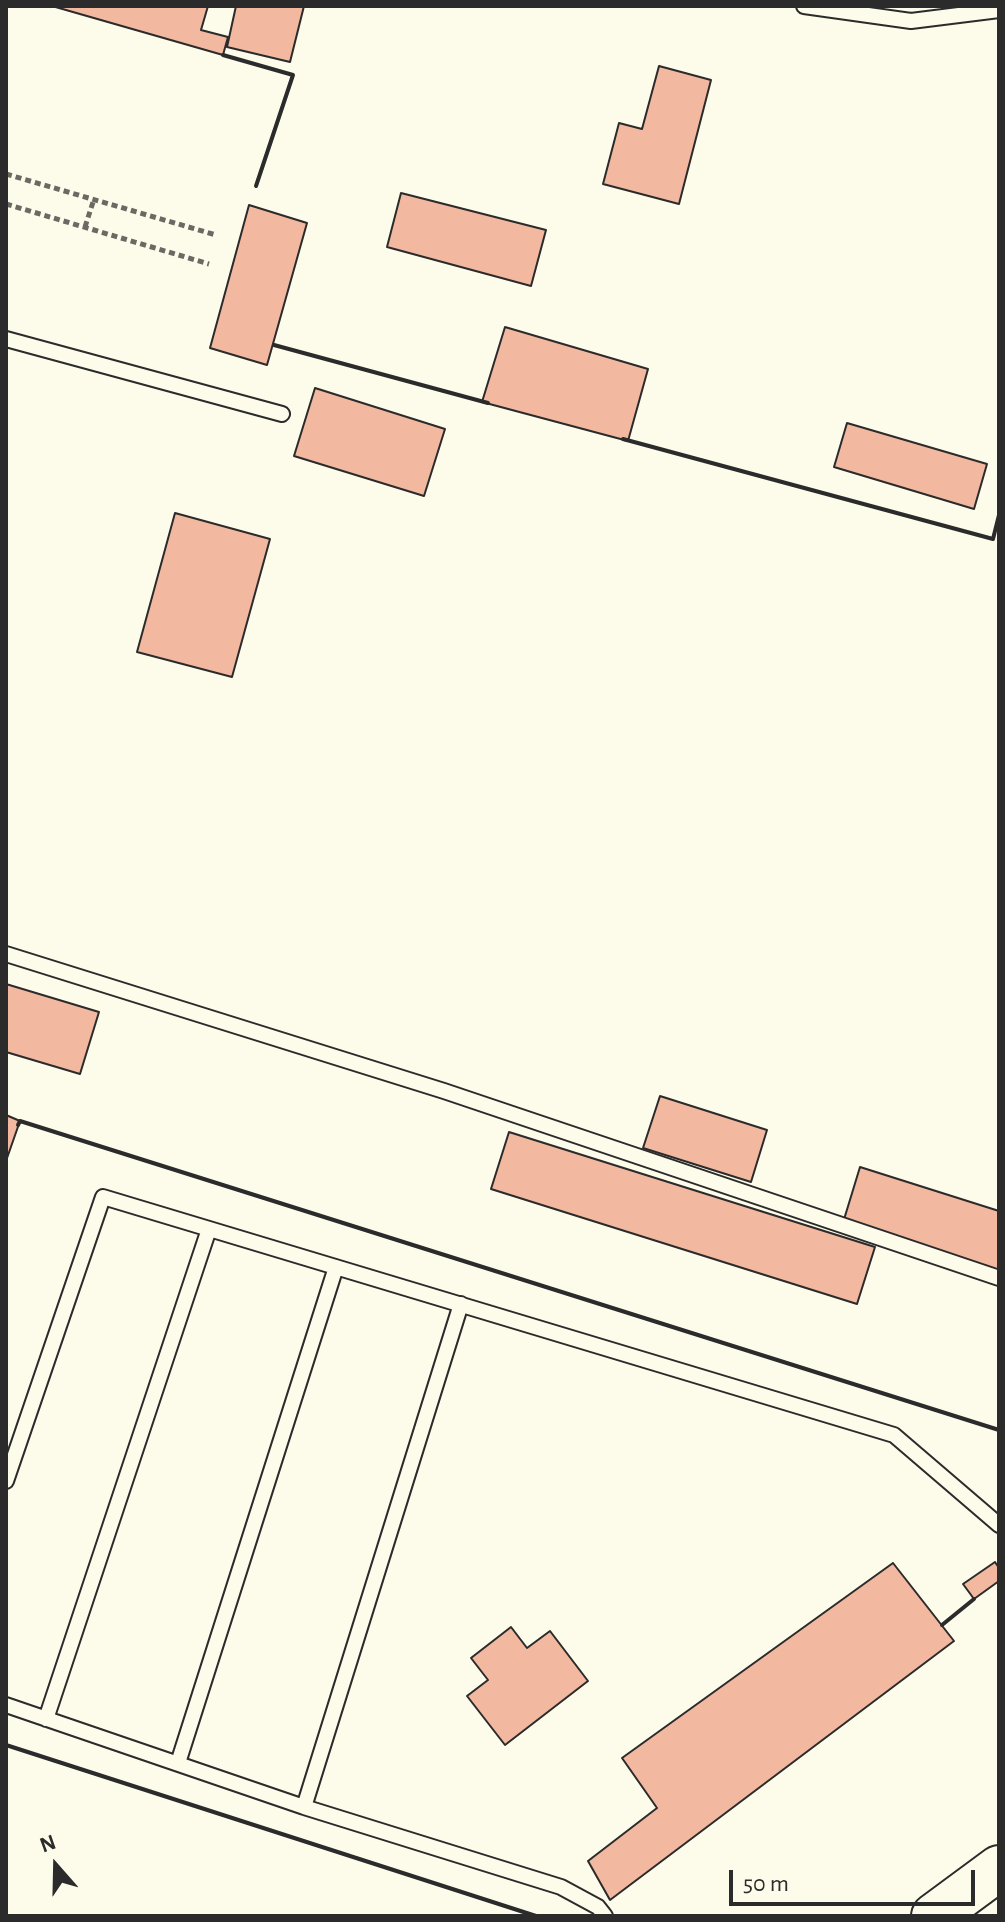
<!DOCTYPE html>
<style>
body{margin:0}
#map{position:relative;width:1005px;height:1922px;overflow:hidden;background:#fdfbea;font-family:"Alegreya Sans",sans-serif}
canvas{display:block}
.frame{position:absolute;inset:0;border:8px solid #2b2b2b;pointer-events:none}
.north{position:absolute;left:16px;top:1826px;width:80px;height:80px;-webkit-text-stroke:6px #fdfbea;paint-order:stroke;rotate:340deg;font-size:22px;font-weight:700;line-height:32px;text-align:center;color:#2b2b2b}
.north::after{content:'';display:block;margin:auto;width:28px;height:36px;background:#2b2b2b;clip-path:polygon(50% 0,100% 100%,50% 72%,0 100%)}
.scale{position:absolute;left:729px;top:1870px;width:246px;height:36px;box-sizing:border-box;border:4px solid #2b2b2b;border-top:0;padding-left:10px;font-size:24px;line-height:28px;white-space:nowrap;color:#2b2b2b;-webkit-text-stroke:6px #fdfbea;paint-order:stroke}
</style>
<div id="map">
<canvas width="1005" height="1922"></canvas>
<div class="frame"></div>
<div class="north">N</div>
<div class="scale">50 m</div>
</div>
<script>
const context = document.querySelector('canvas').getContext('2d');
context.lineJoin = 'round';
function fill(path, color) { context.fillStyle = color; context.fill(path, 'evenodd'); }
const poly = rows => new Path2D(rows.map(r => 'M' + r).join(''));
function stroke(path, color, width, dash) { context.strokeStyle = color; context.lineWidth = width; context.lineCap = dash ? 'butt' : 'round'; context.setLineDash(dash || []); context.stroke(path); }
const building = poly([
 [52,6,208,6,201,30,228,37,223,55,52,6],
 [236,6,304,6,290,62,227,47,236,6],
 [659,66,711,80,679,204,603,184,619,123,642,129,659,66],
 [401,193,546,230,531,286,387,247,401,193],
 [249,205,307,223,267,365,210,348,249,205],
 [505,327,648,369,628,441,482,402,505,327],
 [315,388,445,429,424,496,294,456,315,388],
 [847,423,987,464,974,509,834,467,847,423],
 [175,513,270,539,232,677,137,652,175,513],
 [6,984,99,1012,80,1074,6,1052,6,984],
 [660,1096,767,1130,751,1182,643,1148,660,1096],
 [6,1115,20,1121,6,1161,6,1115],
 [509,1132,875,1247,857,1304,491,1189,509,1132],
 [860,1167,999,1211,999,1275,842,1226,860,1167],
 [995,1562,999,1568,999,1581,974,1599,963,1584,995,1562],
 [893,1563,954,1641,610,1900,588,1861,657,1808,622,1758,893,1563],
 [511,1627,527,1648,550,1631,588,1681,505,1745,467,1696,488,1680,471,1658,511,1627]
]);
fill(building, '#f2b8a0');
stroke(building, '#2b2b2b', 2);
const lane = poly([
 [804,6,911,21,999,10],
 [6,339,282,414],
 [6,954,444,1091,999,1278],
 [6,1481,103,1197,894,1435,999,1525],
 [6,1705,304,1807,561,1887,598,1907,605,1916],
 [46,1719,209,1229],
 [178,1763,336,1267],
 [304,1807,461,1304]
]);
const primary = poly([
 [934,1916,999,1868]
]);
stroke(lane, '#2b2b2b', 18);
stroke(primary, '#2b2b2b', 48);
stroke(poly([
 [6,174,216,235],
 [6,204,209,264],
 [85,227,94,199]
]), '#6a6964', 5, [6, 4]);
stroke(lane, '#fdfbea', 14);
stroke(primary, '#fdfbea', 44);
stroke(poly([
 [223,55,293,75,256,186],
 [274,345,488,403],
 [623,439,993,539,999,515],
 [18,1125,20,1121,999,1430],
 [942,1625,974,1599],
 [6,1745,536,1916]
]), '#2b2b2b', 4);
</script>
